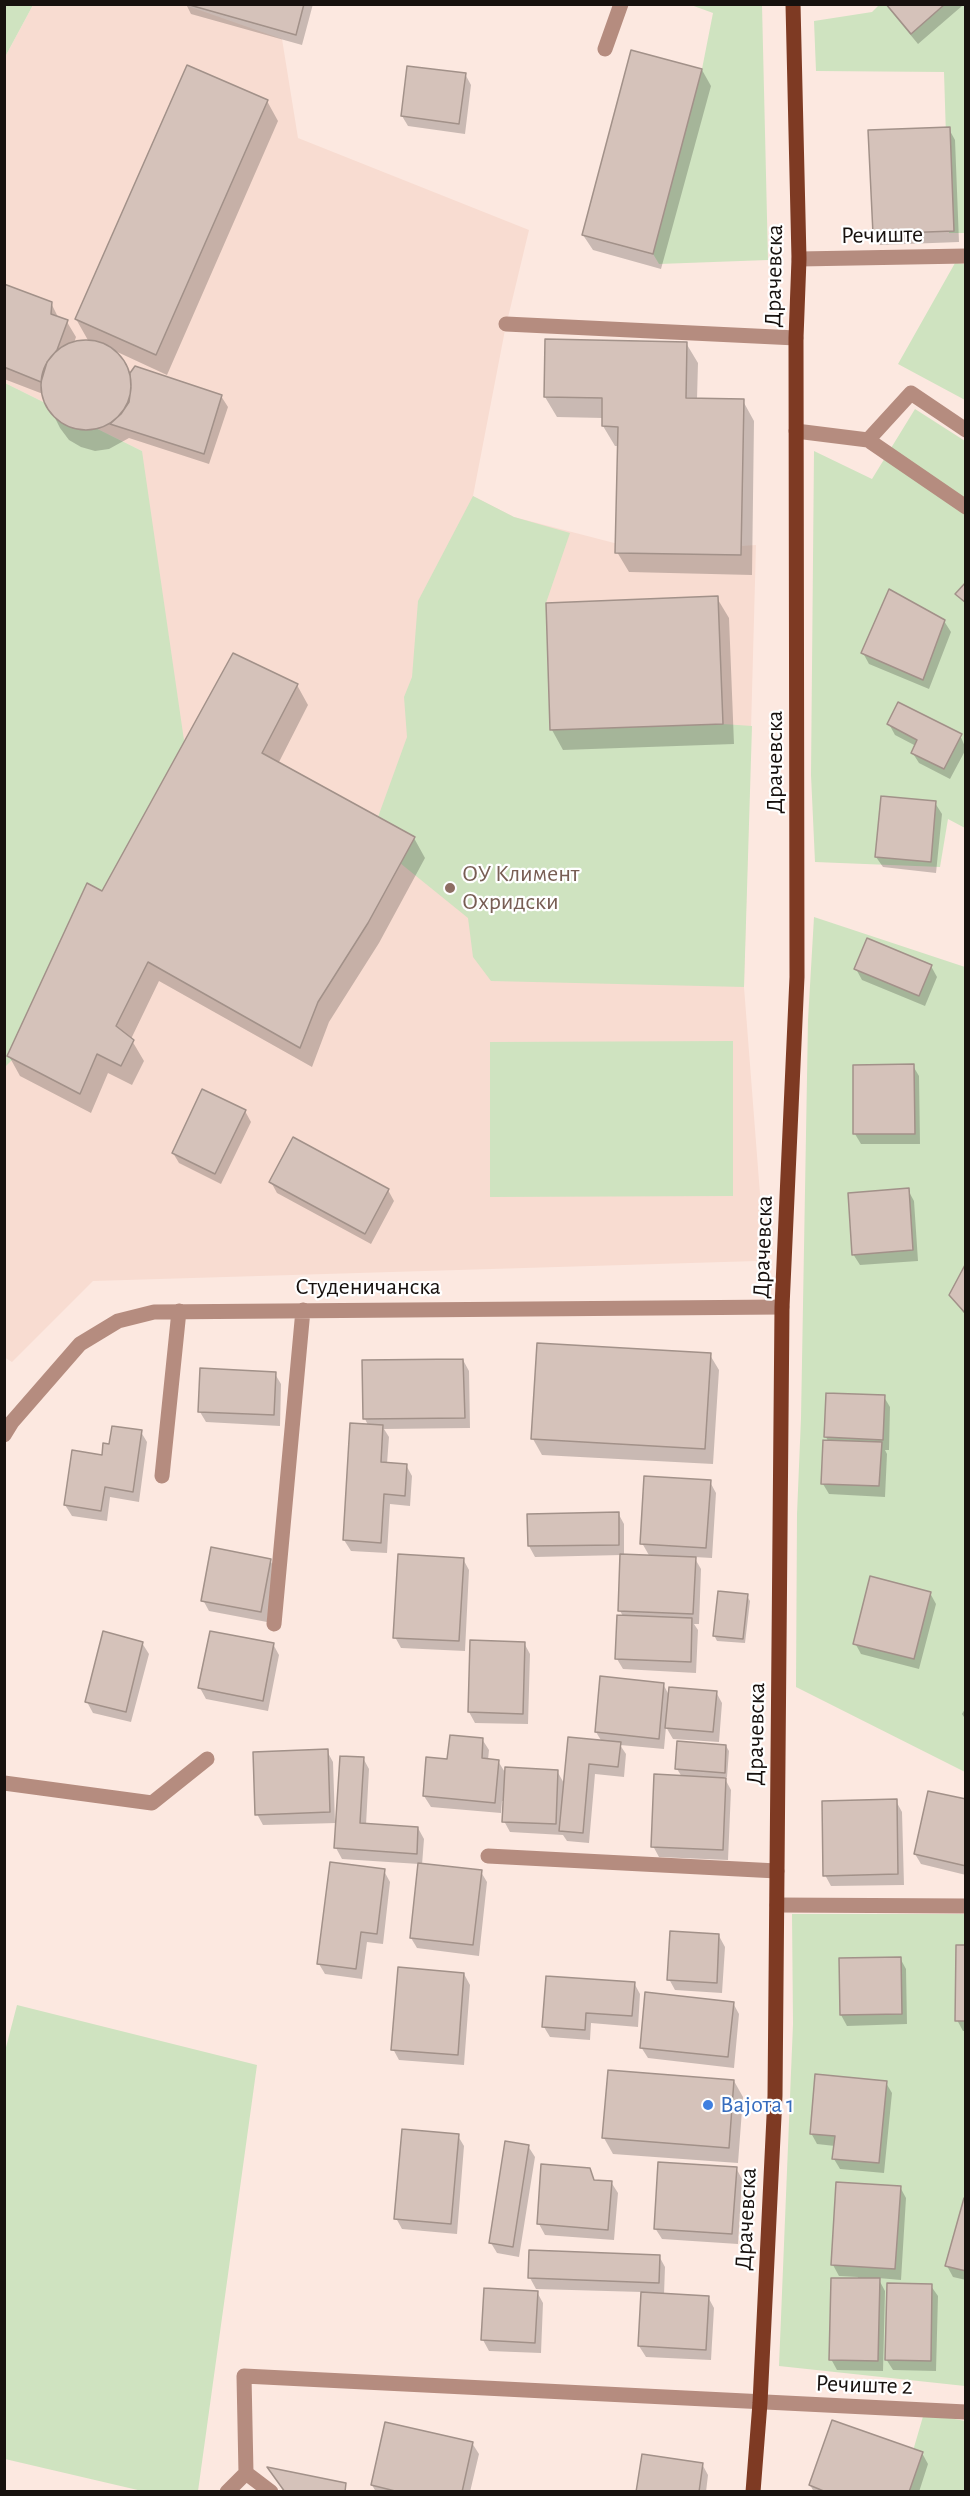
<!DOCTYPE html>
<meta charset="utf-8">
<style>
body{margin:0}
#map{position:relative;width:970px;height:2496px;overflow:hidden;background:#fce8e0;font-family:"Alegreya Sans",sans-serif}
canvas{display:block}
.frame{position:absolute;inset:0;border:6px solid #17110e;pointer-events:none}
</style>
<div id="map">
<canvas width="970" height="2496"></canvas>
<div class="frame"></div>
</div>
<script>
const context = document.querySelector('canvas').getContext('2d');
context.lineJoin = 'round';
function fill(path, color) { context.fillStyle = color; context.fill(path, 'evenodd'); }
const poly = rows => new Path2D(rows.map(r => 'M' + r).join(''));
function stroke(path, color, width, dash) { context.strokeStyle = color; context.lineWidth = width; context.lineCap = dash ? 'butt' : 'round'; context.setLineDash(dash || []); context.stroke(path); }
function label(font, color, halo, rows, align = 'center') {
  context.font = font + ' "Alegreya Sans",sans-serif'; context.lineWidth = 4.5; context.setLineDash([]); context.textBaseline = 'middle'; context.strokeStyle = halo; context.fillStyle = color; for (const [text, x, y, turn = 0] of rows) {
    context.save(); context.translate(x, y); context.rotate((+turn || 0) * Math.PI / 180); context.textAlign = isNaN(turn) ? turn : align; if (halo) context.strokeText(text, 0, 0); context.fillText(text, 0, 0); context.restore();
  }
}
fill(poly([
 [33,5,185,5,282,39,298,138,529,230,505,330,473,496,514,517,649,552,756,545,744,987,760,1194,757,1261,93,1281,12,1362,4,1357,4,1067,112,960,142,451,5,383,5,57]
]), '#f8dcd1');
fill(poly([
 [5,4,33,5,5,57,4,5],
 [691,5,762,5,768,260,659,264,653,254,702,69,713,13],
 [879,5,965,5,965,233,949,233,944,72,816,71,814,21,872,12],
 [955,263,965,264,965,400,898,364],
 [5,383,142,451,195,816,112,960,5,1067],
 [915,409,965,441,965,828,948,819,940,867,815,862,811,775,814,451,872,479],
 [473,496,514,517,570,533,546,603,550,730,723,724,752,726,744,987,491,981,473,957,468,918,400,863,415,837,378,817,407,737,404,697,412,677,418,601],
 [814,917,965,967,965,1772,796,1687,797,1514,801,1418,808,1020],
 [733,1041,733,1196,490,1197,490,1042],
 [792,1914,965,1914,965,2386,779,2366,793,2024],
 [17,2005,257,2065,198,2491,142,2491,5,2459,4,2055],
 [924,2413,965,2421,965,2491,901,2492]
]), '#cfe3c0');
fill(poly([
 [186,4,313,4,302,45,191,14],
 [885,4,961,4,962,6,918,44],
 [702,70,711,86,661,269,593,250,583,235],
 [465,74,471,85,465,134,408,126,402,116],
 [267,101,278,121,167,375,113,350,131,375,221,396,228,407,209,464,129,438,109,449,95,451,81,447,69,440,60,428,43,394,4,379,4,286,51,303,59,319,67,322,76,337,74,343,89,342,76,319],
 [949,129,955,140,959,242,880,245,874,234,870,132],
 [686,343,698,363,697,399,743,401,754,421,752,575,629,572,617,552,619,446,615,446,603,426,603,418,557,417,545,397],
 [717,598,729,618,734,744,563,750,552,730],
 [944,621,951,632,929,689,869,664,863,653],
 [297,685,308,705,278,764,414,838,425,858,379,943,329,1022,312,1067,159,981,131,1039,144,1061,132,1085,108,1073,91,1113,20,1076,9,1056,102,893],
 [889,724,960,735,966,749,950,779,919,763,912,752,916,746,895,735],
 [935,803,942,814,936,873,883,867,876,857],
 [931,966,937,977,925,1006,862,980,856,969],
 [913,1066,919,1076,920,1144,861,1144,855,1134],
 [245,1111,251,1122,221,1184,179,1163,173,1153],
 [271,1182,388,1190,394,1201,371,1244,277,1193],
 [908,1190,914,1201,918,1261,860,1265,853,1254],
 [966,1266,966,1316,951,1295],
 [710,1355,719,1370,713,1464,542,1455,533,1439],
 [463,1360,469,1371,470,1428,384,1429,389,1437,387,1464,406,1465,412,1476,410,1506,390,1504,387,1553,351,1551,344,1540,368,1425,365,1419],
 [275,1374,281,1384,280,1426,206,1422,200,1412],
 [828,1394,884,1397,890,1407,889,1450,885,1450,887,1454,885,1497,829,1494,823,1484,828,1441,826,1437],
 [141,1432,147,1442,139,1502,110,1497,107,1521,72,1516,65,1505,110,1445],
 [710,1482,716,1493,712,1558,694,1557,701,1569,699,1624,694,1624,698,1630,696,1673,623,1669,617,1659,623,1616,620,1611,622,1555,535,1557,529,1546,618,1513,624,1524,624,1556,650,1557,642,1543],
 [463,1559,469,1570,465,1651,401,1648,395,1637],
 [270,1560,276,1571,267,1622,209,1611,203,1600],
 [930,1593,936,1604,919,1669,861,1654,855,1643],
 [747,1596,750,1601,745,1643,717,1641,714,1635],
 [471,1642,524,1643,530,1654,528,1724,475,1723,469,1712],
 [142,1643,149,1654,131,1722,93,1713,87,1702],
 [273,1644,279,1655,268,1711,206,1699,200,1688],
 [663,1684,669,1695,716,1692,722,1703,719,1742,673,1739,666,1727,664,1749,620,1745,626,1754,624,1777,595,1774,589,1843,567,1841,563,1835,510,1832,504,1821,505,1801,502,1801,501,1813,431,1807,424,1796,449,1760,482,1739,489,1750,488,1760,498,1761,506,1774,557,1771,565,1785,602,1742,596,1732],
 [966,1707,966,1720,962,1714],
 [726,1746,729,1751,727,1777,724,1777,731,1790,728,1860,659,1857,653,1846,682,1777,677,1769],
 [327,1751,333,1762,335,1822,337,1822,363,1758,369,1769,366,1825,418,1828,424,1839,422,1865,481,1872,487,1882,479,1956,417,1948,411,1938,419,1864,342,1859,336,1848,337,1823,263,1825,257,1814],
 [896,1801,902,1812,904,1885,831,1886,825,1875],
 [966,1801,966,1875,921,1864,915,1854],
 [384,1871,390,1882,383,1944,367,1942,362,1979,325,1974,319,1964],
 [719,1936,725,1947,722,1993,675,1990,669,1979],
 [966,1947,966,2031,963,2031,957,2020],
 [900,1958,906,1969,907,2024,847,2026,841,2015],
 [464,1974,470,1985,464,2065,399,2060,393,2049],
 [634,1983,640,1994,638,2027,591,2023,590,2040,550,2037,544,2027],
 [733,2003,739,2014,734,2068,648,2058,641,2047],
 [734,2081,743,2097,738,2163,613,2154,604,2138],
 [886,2083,892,2093,884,2173,840,2169,834,2159,835,2146,817,2144,811,2133],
 [458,2136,464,2146,457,2234,402,2229,396,2218],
 [528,2146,535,2157,519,2257,497,2253,491,2243],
 [736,2168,742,2179,738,2244,662,2239,655,2228],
 [589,2169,595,2181,611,2182,618,2193,614,2240,545,2235,539,2224],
 [900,2187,906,2198,901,2280,878,2278,885,2291,883,2371,837,2370,831,2359,858,2277,839,2276,833,2265],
 [966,2200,966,2280,953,2277,947,2266],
 [659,2256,665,2267,664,2295,708,2297,714,2308,711,2360,646,2357,639,2346,642,2292,536,2289,530,2278],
 [931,2286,938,2296,936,2371,893,2370,886,2359],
 [486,2289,537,2292,543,2303,541,2353,489,2351,483,2340],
 [472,2443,479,2454,470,2492,376,2492,372,2485],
 [922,2453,928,2464,919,2492,814,2492,810,2485],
 [702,2464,708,2475,706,2492,638,2492]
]), '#0003');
const building = poly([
 [186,4,304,4,296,35,186,4],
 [886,4,945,4,911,34,886,4],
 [631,50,702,69,653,254,582,235,631,50],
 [187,65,268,100,156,355,75,319,187,65],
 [407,66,466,73,459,124,401,116,407,66],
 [950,127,954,231,873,234,868,130,950,127],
 [4,284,52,302,51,314,68,320,57,350,47,362,41,382,4,367,4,284],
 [545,339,687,342,686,398,744,399,741,555,615,553,618,427,602,426,602,398,544,397,545,339],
 '41 385a45 45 0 1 1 90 0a45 45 0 1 1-90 0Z',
 [135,366,222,395,204,454,110,424,121,414,129,402,131,388,130,373,135,366],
 [966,582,966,603,955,594,966,582],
 [889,589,945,620,923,680,861,653,889,589],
 [718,596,723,724,550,730,546,603,718,596],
 [233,653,298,684,262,753,415,837,368,923,318,1002,300,1048,148,962,116,1026,134,1040,121,1066,97,1054,80,1094,7,1056,87,883,102,891,233,653],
 [898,702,962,734,944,769,911,753,917,740,887,724,898,702],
 [881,796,936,801,931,862,875,857,881,796],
 [867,938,932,965,919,996,854,969,867,938],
 [914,1064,915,1134,853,1134,853,1065,914,1064],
 [202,1089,246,1110,215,1174,172,1153,202,1089],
 [293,1137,389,1189,365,1234,269,1182,293,1137],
 [909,1188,913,1250,852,1255,848,1193,909,1188],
 [966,1263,966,1314,949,1295,966,1263],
 [537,1343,711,1353,705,1449,531,1439,537,1343],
 [463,1359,465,1418,363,1419,362,1360,463,1359],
 [200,1368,276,1372,274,1415,198,1412,200,1368],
 [826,1393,885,1395,883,1440,824,1437,826,1393],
 [350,1423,383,1425,381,1462,407,1464,405,1496,384,1494,381,1543,343,1540,350,1423],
 [112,1426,142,1430,133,1492,105,1487,101,1511,64,1505,72,1450,102,1455,103,1443,109,1444,112,1426],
 [823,1440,882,1442,879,1486,821,1484,823,1440],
 [644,1476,711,1480,706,1548,640,1544,644,1476],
 [619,1512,619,1545,528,1546,527,1514,619,1512],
 [211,1547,271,1559,261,1612,201,1601,211,1547],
 [398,1554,464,1558,459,1641,393,1638,398,1554],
 [620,1554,696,1557,693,1614,618,1611,620,1554],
 [870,1576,931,1592,914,1659,853,1644,870,1576],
 [718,1591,748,1594,743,1639,713,1636,718,1591],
 [617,1615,692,1618,691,1662,615,1659,617,1615],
 [103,1631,143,1642,126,1712,85,1702,103,1631],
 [210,1631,274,1643,263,1701,198,1688,210,1631],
 [470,1640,525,1642,523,1714,468,1712,470,1640],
 [600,1676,664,1683,659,1739,595,1732,600,1676],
 [669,1687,717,1691,713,1732,665,1728,669,1687],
 [450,1735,483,1738,482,1758,499,1760,495,1803,423,1796,426,1757,447,1759,450,1735],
 [568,1737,621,1742,618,1767,589,1764,583,1833,559,1831,568,1737],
 [677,1741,726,1745,725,1773,675,1769,677,1741],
 [328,1749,330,1812,255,1815,253,1752,328,1749],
 [340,1756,364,1757,360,1823,418,1827,417,1854,334,1848,340,1756],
 [505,1767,558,1770,556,1824,502,1822,505,1767],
 [654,1774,726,1778,723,1850,651,1847,654,1774],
 [928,1791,966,1799,966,1866,914,1854,928,1791],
 [897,1799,898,1874,823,1876,822,1801,897,1799],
 [330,1862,385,1869,377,1934,361,1932,356,1969,317,1964,330,1862],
 [418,1863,482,1870,473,1945,410,1938,418,1863],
 [670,1931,719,1934,717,1983,667,1980,670,1931],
 [956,1945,966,1945,966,2021,955,2021,956,1945],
 [901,1957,902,2014,840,2015,839,1958,901,1957],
 [398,1967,464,1973,458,2055,391,2050,398,1967],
 [546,1976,635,1982,632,2016,586,2013,585,2030,542,2027,546,1976],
 [645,1992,734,2002,728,2057,640,2048,645,1992],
 [608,2070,734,2080,729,2148,602,2138,608,2070],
 [815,2074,887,2081,879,2163,832,2159,835,2136,810,2134,815,2074],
 [402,2129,459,2134,451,2224,394,2219,402,2129],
 [505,2141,529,2145,513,2247,489,2243,505,2141],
 [658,2162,737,2167,732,2234,654,2229,658,2162],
 [541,2164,590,2168,594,2180,612,2181,608,2230,537,2224,541,2164],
 [836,2182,901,2186,895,2269,831,2265,836,2182],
 [964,2198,966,2198,966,2271,945,2266,964,2198],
 [529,2250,660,2255,659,2283,528,2278,529,2250],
 [831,2278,880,2278,878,2361,829,2360,831,2278],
 [887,2283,932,2284,931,2361,885,2360,887,2283],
 [484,2288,538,2291,535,2343,481,2340,484,2288],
 [641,2292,709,2296,706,2350,638,2346,641,2292],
 [832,2420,923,2452,909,2492,826,2492,809,2485,832,2420],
 [385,2422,473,2442,462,2492,399,2492,371,2485,385,2422],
 [642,2454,703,2463,699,2492,636,2492,642,2454],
 [267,2467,346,2483,345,2492,285,2492,267,2467]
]);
fill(building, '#d5c2ba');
stroke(building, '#a29189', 1.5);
stroke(poly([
 [605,49,621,4],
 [799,259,966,256],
 [506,324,796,338],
 [796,431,868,440,966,507],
 [868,440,911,393,966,430],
 [4,1435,12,1422,80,1344,118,1321,154,1312,782,1307],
 [162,1476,179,1311],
 [274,1624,303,1310],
 [4,1783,152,1803,207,1759],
 [488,1856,777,1871],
 [777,1905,966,1906],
 [246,2473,244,2376,966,2412],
 [246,2473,271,2492],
 [227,2492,246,2473]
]), '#b58c7f', 15);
stroke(poly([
 [753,2492,760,2403,775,2096,782,1307,797,977,796,338,799,259,793,4]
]), '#7e3a23', 15);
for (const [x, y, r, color] of [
 [450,888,6,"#8d6e63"],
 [708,2105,6,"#3f7fe0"]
]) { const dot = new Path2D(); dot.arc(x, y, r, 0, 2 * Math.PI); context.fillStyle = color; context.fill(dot); stroke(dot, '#fff', 2); }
label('24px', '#17110e', '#fff', [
 ["Речиште",882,235,-1],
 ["Драчевска",774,276,-89],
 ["Драчевска",775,762,-90],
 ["Драчевска",763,1247,-88],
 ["Студеничанска",368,1287],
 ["Драчевска",756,1734,-89],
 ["Драчевска",746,2219,-87],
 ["Речиште 2",864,2385,2]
]);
label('24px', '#785e54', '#fff', [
 ["ОУ Климент",462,874],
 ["Охридски",462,902]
], 'left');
label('24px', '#366cbe', '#fff', [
 ["Вајота 1",720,2105]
], 'left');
</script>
